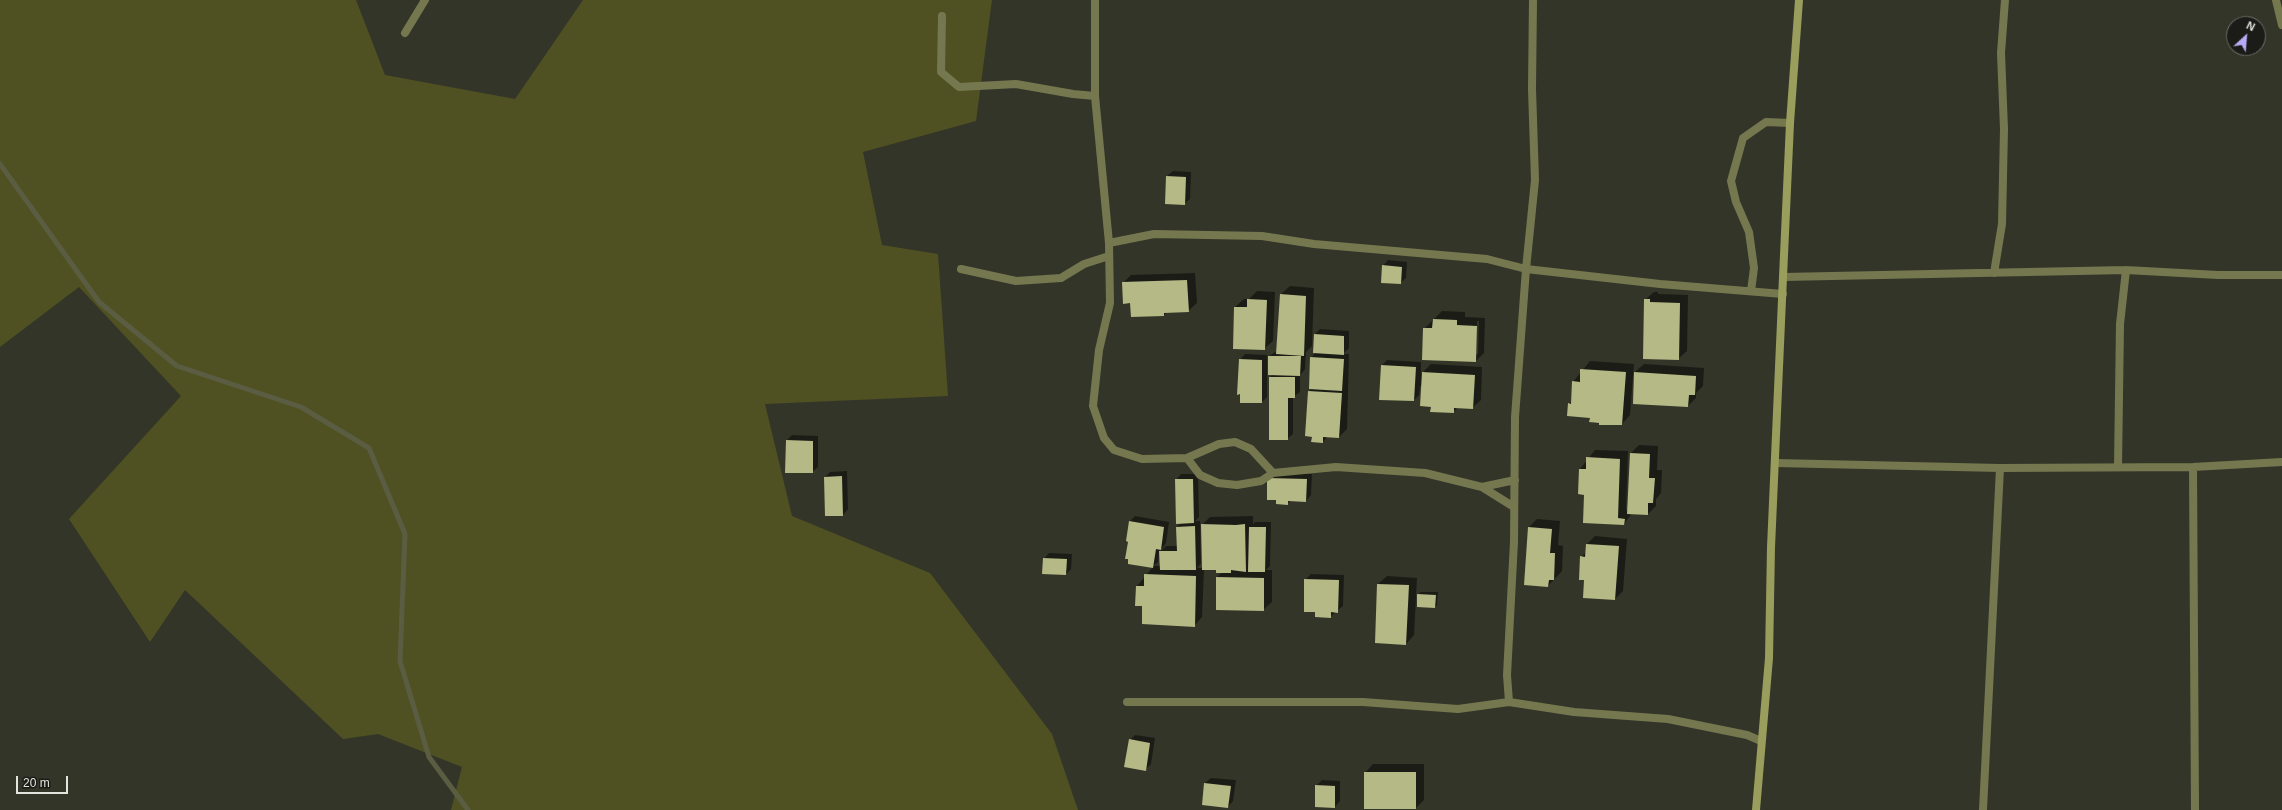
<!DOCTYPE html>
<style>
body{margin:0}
#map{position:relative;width:2282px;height:810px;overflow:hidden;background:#343529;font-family:Arial,sans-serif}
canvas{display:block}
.north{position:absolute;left:2226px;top:16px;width:40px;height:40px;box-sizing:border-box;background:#1b1c17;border:1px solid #6b6c66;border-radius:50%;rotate:26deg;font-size:11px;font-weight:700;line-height:16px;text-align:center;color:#e3e4dd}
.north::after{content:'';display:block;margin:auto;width:14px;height:18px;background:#b8abf7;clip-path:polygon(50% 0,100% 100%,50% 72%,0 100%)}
.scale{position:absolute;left:16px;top:776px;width:52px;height:18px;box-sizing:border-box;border:2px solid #e3e4dd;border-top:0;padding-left:5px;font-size:12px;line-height:14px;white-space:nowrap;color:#e3e4dd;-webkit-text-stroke:3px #1b1c17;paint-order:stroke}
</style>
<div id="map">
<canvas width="2282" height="810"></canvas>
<div class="north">N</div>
<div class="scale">20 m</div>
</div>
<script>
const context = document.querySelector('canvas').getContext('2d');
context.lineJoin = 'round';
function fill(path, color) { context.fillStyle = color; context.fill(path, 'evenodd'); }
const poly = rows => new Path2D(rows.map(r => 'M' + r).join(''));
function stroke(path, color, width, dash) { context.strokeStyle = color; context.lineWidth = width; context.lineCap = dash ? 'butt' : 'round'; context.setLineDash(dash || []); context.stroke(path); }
fill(poly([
 [0,0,356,0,385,75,515,99,583,0,992,0,976,121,863,152,882,245,938,254,948,396,765,404,792,516,930,573,1052,734,1078,810,451,810,462,767,378,734,343,739,185,590,150,642,69,519,181,396,79,287,0,347]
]), '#4f5122');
fill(poly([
 [1173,171,1191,172,1190,199,1184,204,1167,176],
 [1388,260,1407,262,1406,278,1400,283,1383,266],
 [1195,273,1197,303,1188,311,1167,312,1164,315,1131,302,1123,283,1131,275],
 [1290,286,1314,288,1312,346,1306,352,1305,369,1300,375,1300,392,1293,397,1293,434,1287,439,1270,377,1273,374,1269,356,1277,351,1281,294],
 [1257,291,1275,292,1273,341,1264,349,1234,348,1235,307,1244,299,1249,299],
 [1654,292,1658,292,1658,294,1688,295,1687,351,1678,359,1645,300],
 [1442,311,1465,312,1465,317,1485,318,1484,353,1476,361,1424,329],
 [1477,321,1479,321,1478,354,1476,354],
 [1320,329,1349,331,1349,348,1343,354,1349,354,1347,429,1339,437,1328,436,1323,442,1309,392,1312,388,1311,358,1316,352,1315,334],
 [1245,354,1267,355,1267,397,1262,402,1240,360],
 [1387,360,1421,362,1421,374,1431,364,1482,367,1481,400,1472,408,1458,407,1453,412,1432,406,1422,386,1420,386,1419,395,1414,400,1382,365],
 [1590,361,1634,364,1630,415,1622,424,1608,425,1590,422,1591,417,1569,404,1572,401,1573,382],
 [1644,364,1704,368,1703,386,1696,393,1696,398,1688,406,1635,372],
 [792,435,818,436,818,467,812,472,787,440],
 [1639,445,1658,446,1657,470,1662,470,1661,493,1656,499,1656,506,1648,514,1632,513,1624,524,1585,494,1580,469,1595,450,1628,451,1626,510,1629,510,1631,453],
 [847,471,848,509,843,515,825,477,830,472],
 [1274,473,1312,474,1311,495,1306,501,1291,500,1287,504,1277,499,1268,478],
 [1181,474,1198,474,1199,517,1195,521,1200,521,1201,563,1197,568,1203,568,1202,525,1210,517,1253,516,1253,524,1255,522,1271,522,1270,566,1266,570,1272,570,1272,602,1263,610,1217,609,1217,577,1222,572,1217,569,1204,569,1202,617,1194,626,1143,605,1137,586,1153,567,1130,521,1135,516,1169,522,1166,543,1159,553,1166,546,1178,546,1177,527,1181,523,1176,480],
 [1159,553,1161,566,1153,566,1158,562],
 [1537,519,1560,521,1558,545,1563,546,1562,571,1548,586,1529,527],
 [1595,536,1627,539,1623,591,1615,599,1584,597,1585,579,1581,557,1587,551,1587,544],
 [1049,553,1072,554,1071,569,1066,574,1044,559],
 [1311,574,1344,575,1343,606,1330,617,1316,611,1305,580],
 [1387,576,1417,578,1414,635,1406,644,1378,584],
 [1421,592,1438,592,1437,605,1435,607,1418,594],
 [1135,735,1155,738,1151,764,1145,770,1130,740],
 [1373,764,1424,764,1424,800,1416,808,1365,808,1365,773],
 [1211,778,1236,780,1233,801,1228,807,1205,783],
 [1322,780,1340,781,1340,801,1335,807,1316,786]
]), '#0007');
stroke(poly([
 [0,164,99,302,177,366,301,407,369,448,405,534,400,661,429,757,468,810]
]), '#5b5d42', 5);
fill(poly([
 [1166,176,1186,177,1185,205,1165,204],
 [1382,265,1402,267,1401,284,1381,283],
 [1187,280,1189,312,1164,313,1164,316,1131,317,1130,303,1123,304,1122,282],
 [1280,294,1306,296,1304,356,1276,354],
 [1247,299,1267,300,1265,350,1233,349,1234,307,1247,307],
 [1644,299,1650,299,1650,302,1680,303,1679,360,1643,359],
 [1433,319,1457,320,1457,325,1477,326,1476,362,1422,360,1423,328,1432,328],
 [1314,334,1344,336,1344,355,1313,353],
 [1268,356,1301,356,1300,376,1268,375],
 [1310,357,1344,359,1342,391,1309,389],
 [1239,359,1262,360,1262,403,1240,403,1240,394,1237,395],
 [1381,365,1416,367,1414,401,1379,400],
 [1580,369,1626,372,1622,425,1599,425,1599,423,1589,422,1590,418,1567,416,1568,403,1571,404,1572,381,1580,382],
 [1422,372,1475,375,1473,409,1454,408,1454,413,1430,412,1431,407,1420,406],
 [1634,372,1696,376,1695,395,1689,395,1688,407,1633,404],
 [1269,377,1295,377,1295,398,1288,398,1288,440,1269,440],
 [1308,391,1342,393,1339,438,1323,437,1323,443,1311,442,1312,437,1305,436],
 [786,440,813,441,813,473,785,473],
 [1630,453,1650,454,1649,478,1655,478,1653,503,1648,503,1648,515,1627,514],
 [1586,457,1620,459,1618,518,1625,519,1624,525,1583,523,1584,495,1578,494,1579,469,1586,469],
 [842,476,843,516,825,516,824,477],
 [1267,478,1307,479,1306,502,1288,501,1288,505,1276,504,1276,500,1267,500],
 [1175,479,1193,479,1194,523,1176,524],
 [1129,521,1164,527,1161,550,1156,549,1153,568,1128,564,1128,559,1125,559,1128,542,1126,541],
 [1201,524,1236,525,1245,524,1246,572,1231,570,1231,573,1216,573,1216,570,1202,570],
 [1195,526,1196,570,1160,570,1159,551,1177,551,1176,527],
 [1249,527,1266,527,1265,572,1248,572],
 [1528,527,1552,529,1550,553,1555,553,1554,580,1549,580,1548,587,1524,585],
 [1586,544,1619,546,1615,600,1583,598,1584,580,1579,580,1580,556,1585,557],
 [1043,558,1067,559,1066,575,1042,574],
 [1144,574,1196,576,1195,627,1142,624,1142,606,1135,606,1136,586,1144,586],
 [1216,577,1264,578,1264,611,1216,610],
 [1304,579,1339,580,1338,613,1331,612,1331,618,1315,617,1315,612,1304,612],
 [1377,584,1409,585,1406,645,1375,643],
 [1417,594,1436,595,1435,608,1417,607],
 [1129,739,1150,743,1146,771,1124,767],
 [1364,772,1416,772,1416,809,1364,809],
 [1204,783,1231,786,1228,808,1202,805],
 [1315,785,1335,786,1335,808,1315,807]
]), '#b5b985');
stroke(poly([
 [1095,0,1095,96,1109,243],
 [2276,0,2282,25],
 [942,16,941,72,959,87,1016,84,1073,94,1095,96],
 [405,33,425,0],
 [961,269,1016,281,1061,278,1084,264,1109,256],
 [1994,273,2002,224,2004,129,2001,53,2005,0],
 [1783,277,2126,270,2218,275,2282,275],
 [1751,291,1754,268,1749,232,1736,202,1731,181,1743,138,1766,122,1790,123],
 [1187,458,1200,475,1218,483,1237,485,1261,481,1273,473],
 [1776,463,2000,468,2193,467,2282,462],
 [2118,467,2120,324,2126,270],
 [2193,467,2195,810],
 [1482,487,1515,480],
 [1514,507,1482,487,1425,473,1336,467,1273,473,1251,449,1235,442,1219,444,1187,458,1142,459,1114,450,1104,438,1093,406,1099,350,1110,303,1109,243,1154,234,1262,236,1314,244,1487,259,1526,269,1535,180,1532,89,1533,0],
 [1127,702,1363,702,1458,709,1509,702,1574,712,1668,719,1747,735,1761,741],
 [1509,702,1507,675,1514,542,1515,417,1526,269,1660,284,1783,294],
 [1983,810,2000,468]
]), '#75784f', 8);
stroke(poly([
 [1756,810,1769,658,1771,547,1783,277,1790,123,1799,0]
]), '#999e5c', 8);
</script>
